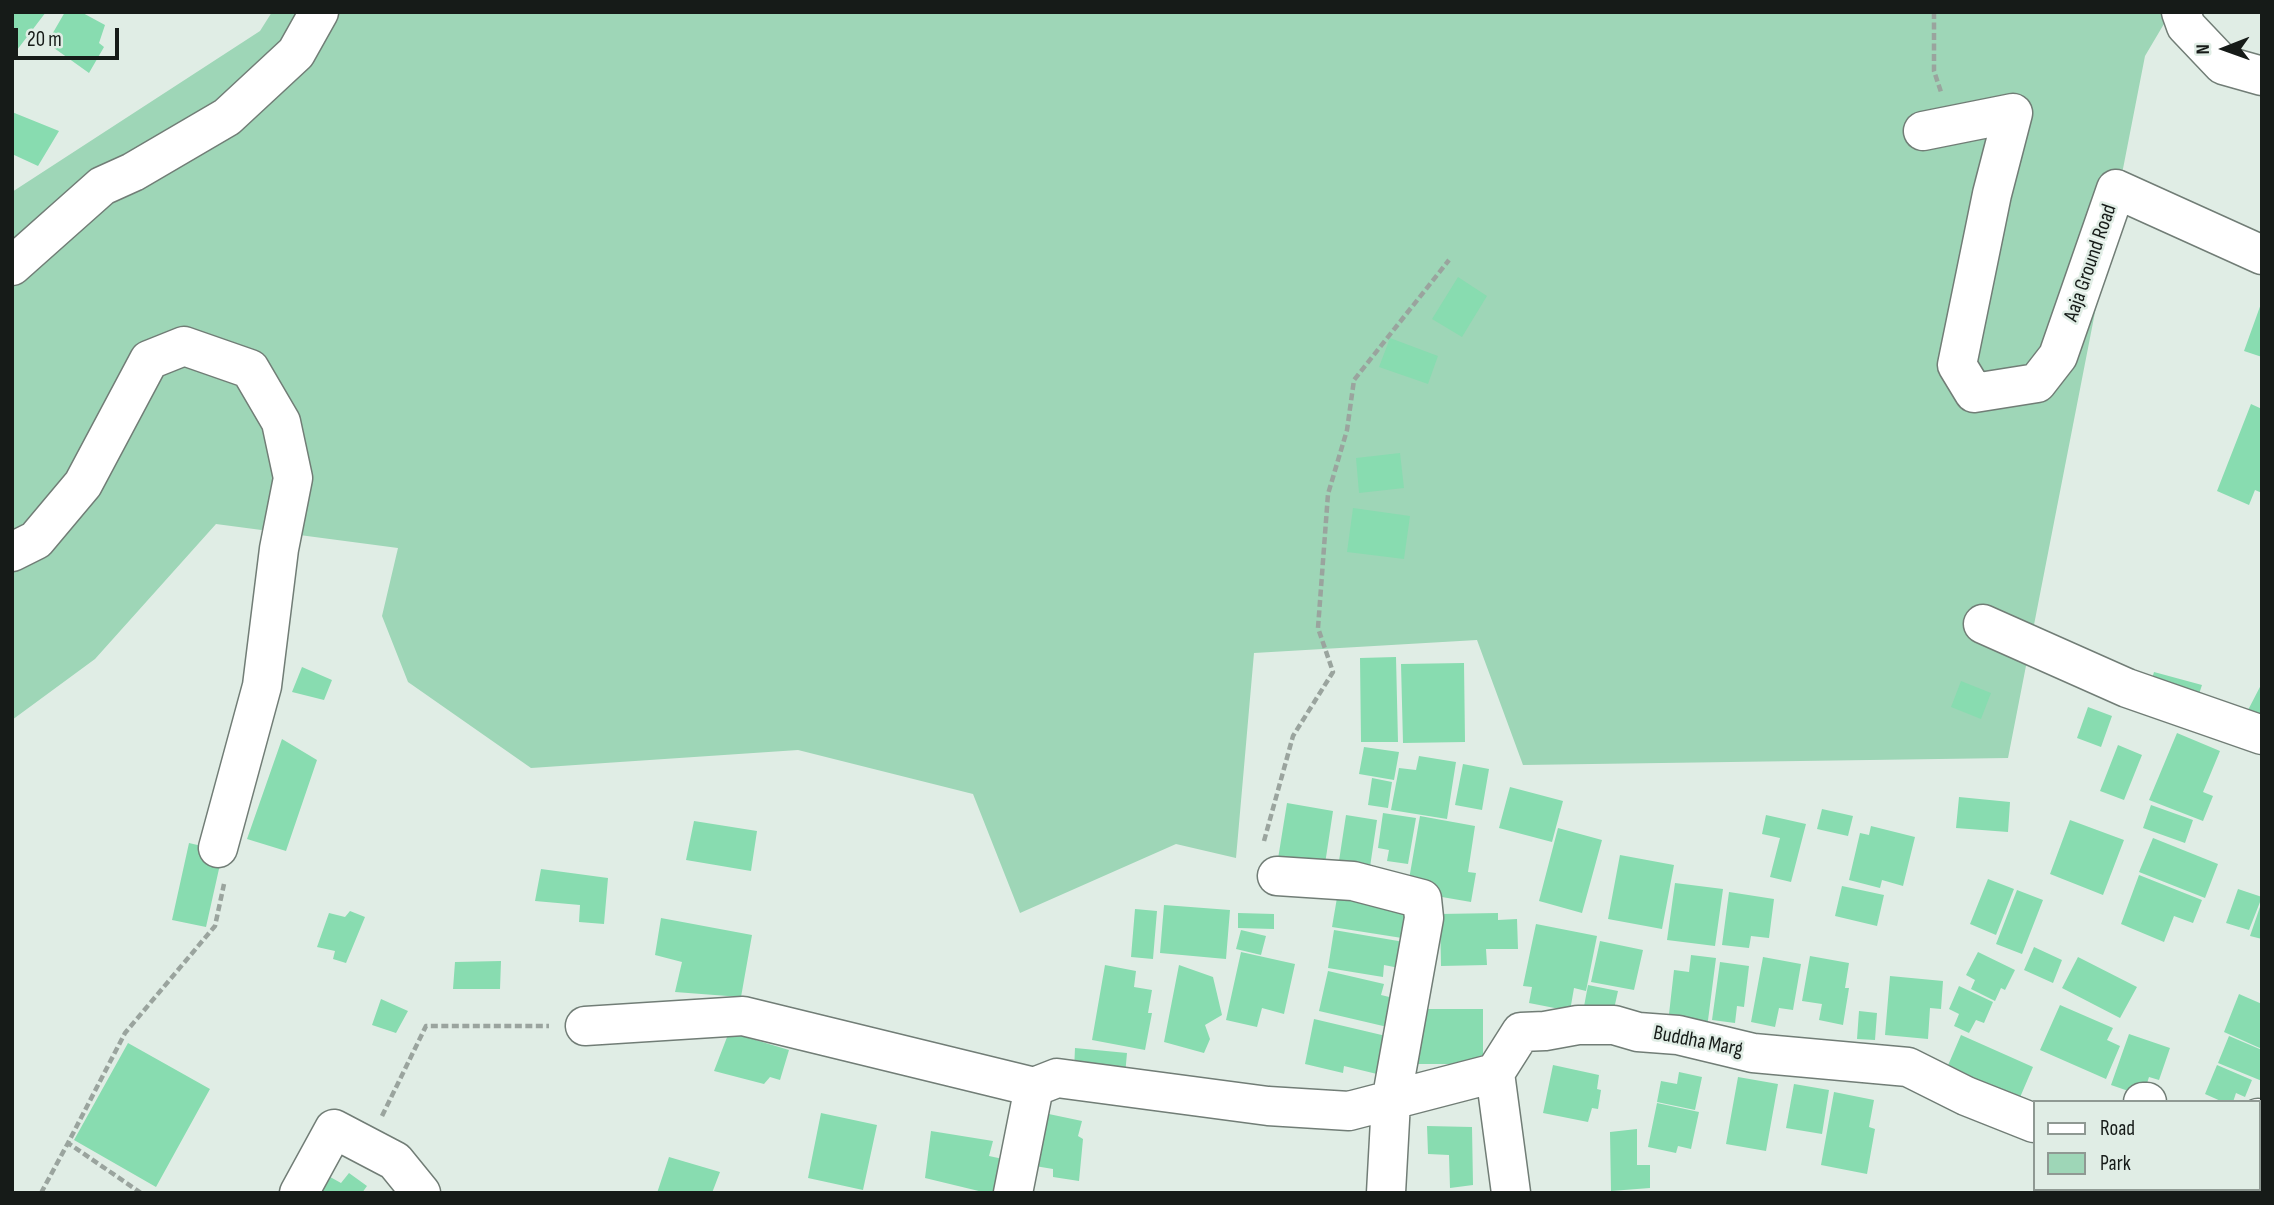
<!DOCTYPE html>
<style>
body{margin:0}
#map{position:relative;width:2274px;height:1205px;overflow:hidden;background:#e0ede5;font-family:"Sofia Sans Condensed",sans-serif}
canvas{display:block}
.frame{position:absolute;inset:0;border:14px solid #161b18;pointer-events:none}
.legend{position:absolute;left:2033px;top:1100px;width:228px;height:91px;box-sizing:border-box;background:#e0ede5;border:2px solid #8f9993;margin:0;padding:9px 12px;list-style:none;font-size:21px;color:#161b18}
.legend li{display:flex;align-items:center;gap:14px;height:35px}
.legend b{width:35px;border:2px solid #8f9993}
.north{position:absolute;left:2190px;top:14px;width:70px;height:70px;-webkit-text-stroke:5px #e0ede5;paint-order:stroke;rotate:269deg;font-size:19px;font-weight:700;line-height:28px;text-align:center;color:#161b18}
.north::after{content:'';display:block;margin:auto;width:24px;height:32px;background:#161b18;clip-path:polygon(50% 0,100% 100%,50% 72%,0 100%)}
.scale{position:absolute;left:14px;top:28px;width:105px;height:32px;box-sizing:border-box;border:4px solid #161b18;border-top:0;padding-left:9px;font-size:21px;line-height:24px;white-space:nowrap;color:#161b18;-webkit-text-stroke:5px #e0ede5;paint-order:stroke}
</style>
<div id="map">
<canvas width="2274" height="1205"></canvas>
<div class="frame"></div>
<ul class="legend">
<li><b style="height:9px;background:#fff"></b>Road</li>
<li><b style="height:19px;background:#9ed6b7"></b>Park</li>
</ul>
<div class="north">N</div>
<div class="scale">20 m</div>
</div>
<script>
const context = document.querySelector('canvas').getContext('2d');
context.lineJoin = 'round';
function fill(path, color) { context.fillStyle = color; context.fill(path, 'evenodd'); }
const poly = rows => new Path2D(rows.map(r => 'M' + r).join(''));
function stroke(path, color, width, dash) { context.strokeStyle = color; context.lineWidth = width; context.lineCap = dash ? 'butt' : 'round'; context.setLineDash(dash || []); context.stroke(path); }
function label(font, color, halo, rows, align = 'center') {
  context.font = font + ' "Sofia Sans Condensed",sans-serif'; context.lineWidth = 5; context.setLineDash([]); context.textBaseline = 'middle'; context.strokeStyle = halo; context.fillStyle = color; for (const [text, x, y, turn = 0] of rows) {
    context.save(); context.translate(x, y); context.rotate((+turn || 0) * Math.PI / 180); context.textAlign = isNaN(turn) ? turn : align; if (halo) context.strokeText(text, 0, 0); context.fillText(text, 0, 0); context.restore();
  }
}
fill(poly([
 [272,12,2171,12,2145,56,2008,758,1523,765,1477,640,1254,653,1236,858,1176,844,1020,913,973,794,798,750,531,768,408,682,382,616,398,548,216,524,95,659,12,720,12,192,260,31]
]), '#9ed6b7');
fill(poly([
 [12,12,46,12,17,50,12,47],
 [65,12,81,12,105,25,99,43,104,47,89,73,47,43],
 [12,112,59,131,38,166,12,154],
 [1458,277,1487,296,1462,337,1432,319],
 [2262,301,2262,357,2244,351],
 [1390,338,1438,356,1428,384,1379,367],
 [2251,404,2262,409,2262,493,2255,490,2249,505,2217,491],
 [1400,453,1404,488,1359,493,1356,458],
 [1353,508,1410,516,1404,559,1347,552],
 [1396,657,1398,742,1361,742,1360,658],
 [1464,663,1465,742,1403,743,1401,664],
 [302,667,332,680,324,700,292,692],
 [2154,672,2202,685,2196,703,2149,689],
 [1961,681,1991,693,1981,719,1951,707],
 [2262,683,2262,720,2247,712],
 [2088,707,2112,716,2101,747,2077,738],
 [2177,733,2220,751,2203,792,2213,796,2203,821,2149,800],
 [282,739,317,760,286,851,247,839],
 [2118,745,2142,755,2124,800,2100,791],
 [1364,747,1399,752,1394,780,1359,774],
 [1419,756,1456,762,1447,819,1391,810,1399,768,1416,770],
 [1463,764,1489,769,1482,810,1455,805],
 [1372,778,1392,782,1388,808,1368,805],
 [1510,787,1563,801,1552,842,1499,828],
 [1959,797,2010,802,2008,832,1956,828],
 [1287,803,1333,811,1325,864,1277,865],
 [2151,805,2193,820,2185,843,2143,828],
 [1822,809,1853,816,1848,836,1817,829],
 [1383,813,1416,818,1408,864,1387,861,1389,850,1378,848],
 [1346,815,1377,820,1370,867,1339,861],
 [1766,815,1806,824,1791,882,1770,877,1780,838,1762,834],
 [1420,816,1475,826,1468,872,1476,873,1471,902,1407,891],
 [2070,820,2124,840,2103,895,2050,874],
 [694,821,757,831,751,871,686,860],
 [1871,826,1915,837,1903,886,1882,880,1880,888,1849,880,1860,833,1869,835],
 [1558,828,1602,840,1582,913,1539,901],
 [2153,838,2218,864,2205,898,2139,872],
 [189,843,223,851,206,927,172,920],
 [1620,855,1674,865,1662,929,1608,919],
 [541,869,608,878,604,924,579,922,580,905,535,901],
 [2139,875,2202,900,2193,923,2174,916,2164,942,2121,924],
 [1988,879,2014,889,1996,935,1970,924],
 [1675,883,1723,889,1715,946,1667,940],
 [1842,886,1884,895,1877,926,1835,916],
 [2238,889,2262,897,2249,930,2226,923],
 [2017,890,2043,900,2022,954,1996,944],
 [1338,892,1416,905,1402,938,1332,927],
 [1729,892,1774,899,1769,938,1751,936,1749,948,1722,945],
 [2262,901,2262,939,2250,936],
 [1164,905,1230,910,1226,959,1160,953],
 [1135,909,1157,911,1153,959,1131,957],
 [350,911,365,917,346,963,333,959,335,951,317,947,329,913,345,917],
 [1238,913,1274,914,1274,929,1238,928],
 [1498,913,1498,920,1517,919,1518,949,1486,949,1487,965,1441,966,1440,914],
 [661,918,752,935,741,997,675,992,682,962,655,955],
 [1536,924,1597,936,1586,991,1574,988,1570,1011,1529,1003,1532,987,1523,986],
 [1241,930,1266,936,1261,955,1236,949],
 [1334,930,1404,942,1399,968,1384,965,1383,977,1328,968],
 [1600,941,1643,950,1634,990,1591,982],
 [2034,947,2062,960,2053,983,2024,970],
 [1241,952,1295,964,1284,1014,1262,1008,1257,1027,1226,1020],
 [1978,952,2015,970,2005,990,2001,988,1995,1001,1971,989,1975,980,1966,975],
 [1691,955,1716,958,1707,1028,1668,1023,1674,970,1689,972],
 [1810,956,1849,963,1845,988,1849,988,1843,1025,1819,1020,1822,1004,1802,1001],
 [1763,957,1801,964,1793,1010,1779,1008,1775,1027,1751,1022],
 [2078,957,2137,987,2120,1018,2062,988],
 [501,961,500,989,453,989,455,962],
 [1720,962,1749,966,1744,1007,1737,1006,1735,1023,1712,1020],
 [1105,965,1136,971,1134,987,1152,990,1148,1013,1152,1013,1145,1050,1092,1040],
 [1179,965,1213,977,1222,1015,1205,1025,1210,1039,1204,1053,1164,1042],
 [1328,971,1384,984,1381,995,1402,1000,1396,1029,1319,1011],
 [1890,976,1943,981,1941,1009,1930,1008,1928,1039,1885,1035],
 [1588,985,1618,991,1612,1018,1583,1012],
 [1959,986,1993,1002,1984,1023,1976,1020,1969,1033,1954,1026,1959,1014,1949,1009],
 [2239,994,2262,1004,2262,1049,2224,1032],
 [381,999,408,1011,396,1033,372,1025],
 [2060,1005,2113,1028,2107,1040,2120,1046,2106,1079,2040,1050],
 [1408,1009,1483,1009,1483,1064,1408,1064],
 [1859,1011,1877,1013,1875,1040,1857,1039],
 [1314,1019,1386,1036,1377,1074,1344,1066,1343,1073,1305,1064],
 [729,1032,789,1050,780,1080,770,1077,764,1084,714,1071],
 [2129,1034,2170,1048,2159,1080,2149,1077,2143,1096,2111,1085],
 [1961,1035,2033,1067,2018,1102,1946,1070],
 [2229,1036,2262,1050,2262,1081,2218,1063],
 [128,1043,210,1089,156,1187,74,1140],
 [1075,1048,1127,1053,1125,1075,1074,1071],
 [1553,1065,1599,1075,1597,1089,1601,1090,1598,1109,1592,1108,1588,1122,1543,1113],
 [2217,1065,2252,1080,2245,1097,2236,1093,2233,1102,2223,1102,2205,1094],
 [1679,1072,1702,1077,1695,1110,1657,1102,1661,1081,1677,1084],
 [1738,1077,1778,1084,1766,1151,1726,1144],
 [1794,1084,1829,1090,1822,1134,1786,1128],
 [1834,1092,1874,1100,1869,1127,1875,1129,1867,1174,1821,1165],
 [1657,1103,1699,1112,1691,1149,1678,1146,1676,1153,1648,1147],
 [821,1113,877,1125,863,1190,808,1178],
 [1044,1113,1082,1121,1078,1136,1083,1139,1079,1181,1053,1177,1053,1169,1035,1166],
 [1427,1126,1472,1127,1473,1185,1450,1188,1449,1155,1428,1154],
 [1637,1129,1637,1165,1650,1165,1650,1188,1611,1191,1610,1132],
 [931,1131,993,1141,989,1156,1003,1159,1000,1193,987,1193,925,1178],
 [669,1157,720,1172,712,1193,657,1193],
 [323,1173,341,1183,349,1173,367,1186,362,1193,314,1193],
 [2080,1189,2140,1189,2140,1193,2080,1193]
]), '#88dcb0');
const street = poly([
 [2181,12,2186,26,2223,65,2262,76],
 [1923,131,2013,113,1992,194,1957,365,1974,393,2037,383,2058,356,2116,189,2262,255],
 [12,266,102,186,133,172,227,117,296,53,319,12],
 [12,552,36,540,83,484,149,360,184,346,250,369,281,422,293,478,279,549,262,686,218,848],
 [1983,624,2127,688,2262,735],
 [1277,876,1353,881,1422,899,1424,918,1391,1102,1386,1193],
 [585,1026,743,1016,1034,1087,1057,1078,1268,1106,1349,1111,1495,1073],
 [2143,1102,2147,1102],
 [2258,1118,2262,1124],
 [299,1193,334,1129,395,1161,421,1193],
 [1013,1193,1034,1087],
 [1511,1193,1495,1073,1521,1032,1545,1031,1578,1025,1614,1025,1638,1032,1678,1035,1753,1053,1908,1067,1966,1096,2034,1123],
 [2065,1193,2066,1189]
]);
stroke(street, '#717d76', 41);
stroke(poly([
 [1934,12,1934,71,1941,92],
 [1264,841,1293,736,1333,672,1318,628,1328,494,1347,430,1354,380,1449,260],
 [382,1116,426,1026,549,1026],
 [41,1193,68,1143],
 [141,1193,68,1143,125,1033,215,926,224,884]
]), '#9aa49e', 4.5, [7, 3.5]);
stroke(street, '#fff', 38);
label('21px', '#161b18', '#e0ede5', [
 ["Aaja Ground Road",2091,263,-71],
 ["Buddha Marg",1698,1042,11]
]);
</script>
